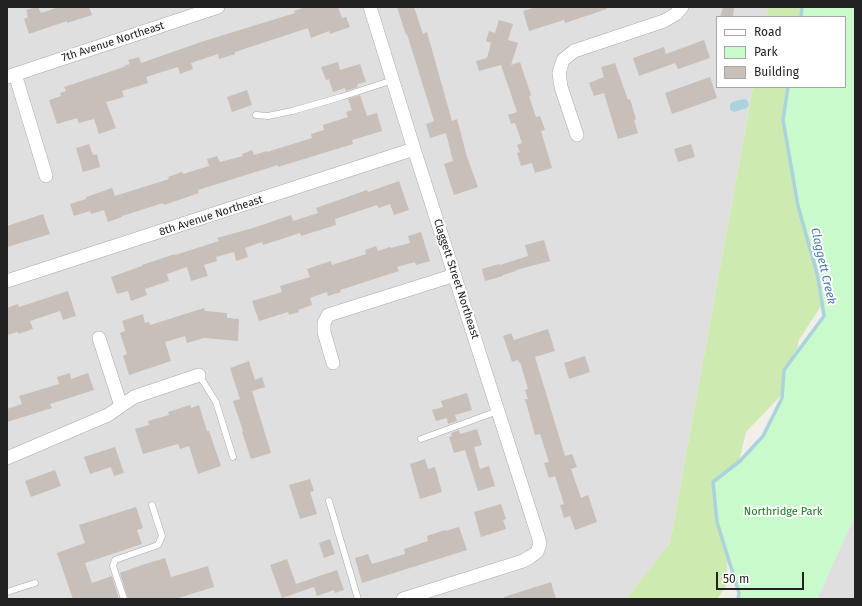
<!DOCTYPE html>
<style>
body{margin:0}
#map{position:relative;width:862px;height:606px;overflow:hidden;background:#f2efe9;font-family:"Fira Sans",sans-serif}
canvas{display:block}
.frame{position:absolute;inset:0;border:8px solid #222;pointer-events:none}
.legend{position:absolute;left:716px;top:16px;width:130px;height:72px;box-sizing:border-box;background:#fff;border:1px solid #a7a7a7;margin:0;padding:5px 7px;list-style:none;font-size:12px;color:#222}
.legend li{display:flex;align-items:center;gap:8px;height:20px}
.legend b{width:20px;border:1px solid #a7a7a7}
.scale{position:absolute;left:716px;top:572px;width:88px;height:18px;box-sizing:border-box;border:2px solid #222;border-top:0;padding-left:5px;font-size:12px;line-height:14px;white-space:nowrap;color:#222;-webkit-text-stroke:3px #fff;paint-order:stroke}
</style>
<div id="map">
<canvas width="862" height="606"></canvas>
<div class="frame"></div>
<ul class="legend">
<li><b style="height:5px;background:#fff"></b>Road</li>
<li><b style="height:11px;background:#c8facc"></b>Park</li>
<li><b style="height:11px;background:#c7bfb8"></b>Building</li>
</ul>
<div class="scale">50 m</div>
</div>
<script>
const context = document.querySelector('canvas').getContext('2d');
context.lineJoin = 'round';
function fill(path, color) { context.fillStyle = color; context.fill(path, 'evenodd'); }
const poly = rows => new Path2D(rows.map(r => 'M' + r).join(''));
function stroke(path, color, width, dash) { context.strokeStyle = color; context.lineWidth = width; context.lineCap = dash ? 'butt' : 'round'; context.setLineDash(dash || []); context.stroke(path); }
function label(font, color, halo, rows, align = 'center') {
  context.font = font + ' "Fira Sans",sans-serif'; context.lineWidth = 4; context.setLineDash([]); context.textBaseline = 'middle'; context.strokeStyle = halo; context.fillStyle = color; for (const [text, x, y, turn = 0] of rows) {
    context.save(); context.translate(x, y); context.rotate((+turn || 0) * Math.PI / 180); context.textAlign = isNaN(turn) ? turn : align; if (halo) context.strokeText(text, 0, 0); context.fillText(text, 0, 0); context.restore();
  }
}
fill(poly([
 [7,7,768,7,766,17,717,17,717,87,753,87,670,543,626,599,7,599],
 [855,515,855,599,817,599]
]), '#e0dfdf');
fill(poly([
 [768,7,855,7,828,295,799,340,789,387,746,432,732,492,726,587,717,599,626,599,670,543,753,87,845,87,845,17,766,17]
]), '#cdebb0');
fill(poly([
 [802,7,855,7,855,515,817,599,738,599,739,593,717,522,713,482,740,461,763,436,782,398,784,370,824,316,818,277,798,206,783,120,788,87,845,87,845,17,801,17]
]), '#c8facc');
fill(poly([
 [744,99,747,100,748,102,749,105,747,108,734,112,730,110,730,105,732,102]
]), '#aad3df');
stroke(poly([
 [801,17,802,7],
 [738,599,739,593,717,522,713,482,740,461,763,436,782,398,784,370,824,316,818,277,798,206,783,120,788,87]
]), '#aad3df', 3.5);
fill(poly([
 [36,7,38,7,41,13,59,7,89,7,92,15,67,23,67,21,29,34,24,19,28,17,26,10],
 [305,7,338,7,342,18,346,17,350,27,330,34,329,31,311,38,308,28,235,52,235,54,219,59,218,54,191,63,193,69,180,74,178,67,146,77,148,83,122,91,124,97,106,102,116,128,99,134,94,119,79,123,77,118,57,124,49,100,61,96,60,93,66,91,64,87,124,67,124,66,130,64,128,60,139,57,141,63,201,42,295,13,294,11],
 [397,7,414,7,423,34,427,32,452,121,457,119,467,157,478,187,454,195,444,164,453,161,446,133,430,138,426,124,434,121,407,34,406,35],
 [536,7,607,7,607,9,565,23,564,20,529,31,523,11],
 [723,7,734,7,733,17,720,17],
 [499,20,513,24,508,40,518,43,511,65,520,62,531,95,529,96,536,117,540,116,545,130,541,131,552,168,535,173,532,163,521,166,517,153,520,152,517,145,522,143,515,123,511,124,508,115,517,112,501,65,479,71,476,61,487,58,491,43,486,41,489,31,495,33],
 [704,40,710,58,678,69,675,63,639,76,633,58,664,47,666,54],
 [338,62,340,70,360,64,366,82,357,84,358,87,346,91,345,88,333,92,329,79,326,80,321,67],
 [615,63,628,100,630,99,636,119,634,120,638,133,618,139,604,93,594,96,589,83,604,77,601,67],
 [710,77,717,98,672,114,665,93],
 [247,90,252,105,232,112,227,97],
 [360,95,367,116,377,113,382,131,352,140,353,144,278,167,278,165,198,190,199,193,164,205,163,203,122,216,122,217,108,222,104,210,91,214,90,211,74,216,70,204,86,199,86,197,112,188,115,196,169,179,168,177,182,172,183,174,209,166,207,159,217,156,220,162,243,156,242,154,252,150,254,155,267,151,267,152,312,138,311,134,324,130,323,125,348,117,346,112,352,110,348,99],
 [89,144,93,155,97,154,100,167,83,172,76,148],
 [691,144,695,157,678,162,674,149],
 [399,181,409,210,394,215,390,204,379,208,377,205,335,219,336,225,301,236,300,233,263,245,262,242,245,248,248,257,236,261,234,252,216,257,217,261,204,265,208,276,191,281,187,267,167,274,169,281,145,289,147,295,131,301,128,291,117,294,111,277,142,266,142,265,175,254,175,255,219,241,217,238,253,228,291,215,293,221,318,213,316,208,367,190,368,192],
 [43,214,50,234,7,247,7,226],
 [421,232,430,261,416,265,415,262,397,267,399,271,340,290,341,292,328,296,327,292,310,298,312,305,298,310,299,312,289,315,288,312,259,321,252,301,282,292,280,286,310,277,307,269,331,261,332,265,366,254,365,250,376,246,378,251,390,247,391,248,410,243,408,236],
 [544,240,550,261,516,270,516,271,503,275,503,276,485,281,482,269,499,264,500,265,528,256,525,245],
 [68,291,76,316,63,320,60,311,30,321,33,329,18,334,18,332,7,335,7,308,18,304,19,307],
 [204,308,205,311,227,313,227,318,239,319,238,341,204,338,187,343,185,336,165,342,171,361,129,375,123,356,127,354,120,333,125,331,122,321,143,314,145,323,149,322,150,325],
 [548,329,555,351,535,357,565,456,572,454,577,467,571,469,581,498,588,495,597,522,575,530,570,516,564,518,560,505,564,504,555,476,549,478,544,463,549,462,540,434,535,435,525,399,528,399,525,390,528,389,520,362,519,363,518,360,512,362,503,336,511,333,514,340],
 [585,356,590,372,569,379,564,363],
 [249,361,255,380,262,377,265,387,252,391,271,453,251,459,242,432,243,431,233,401,240,399,230,368],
 [70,373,71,379,88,373,94,390,50,404,52,408,7,422,7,409,22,404,19,396,59,384,57,377],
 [467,393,472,410,455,415,457,421,448,424,447,418,436,421,432,410,443,407,441,401],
 [190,405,191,408,199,405,207,431,209,431,221,466,198,474,189,446,180,449,178,444,143,454,135,429,149,425,148,421,169,415,168,412],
 [477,429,482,445,474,447,480,469,489,466,495,486,478,491,465,450,454,453,449,437,452,436,451,433,459,430,460,434],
 [115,447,124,473,114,476,111,467,90,474,84,457],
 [425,459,428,469,435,467,442,492,420,499,410,464],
 [55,470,61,486,31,497,25,481],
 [310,479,314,491,310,492,317,514,300,519,289,485],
 [501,504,506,519,503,520,506,529,481,537,474,512],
 [136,507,143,528,137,530,142,544,85,563,92,583,112,576,119,599,73,599,57,553,85,543,79,525],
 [459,527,467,550,362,583,355,558,368,554,372,564,405,554,404,549,428,541,427,536,445,530,445,531],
 [330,539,335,554,324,558,319,543],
 [165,558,171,577,208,566,214,587,175,599,128,599,120,573,142,565],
 [287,559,296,584,337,570,344,590,335,593,334,590,317,596,314,587,282,598,270,565],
 [551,582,556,599,504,599,504,597]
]), '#c7bfb8');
const service = poly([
 [256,115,268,116,292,111,341,97,393,80],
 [199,375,216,402,233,457],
 [421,439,498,411],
 [329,501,358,599],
 [7,592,35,583],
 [124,599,113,566,115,560,158,545,162,536,152,505]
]);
const minor = poly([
 [370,7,414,149,538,536,540,544,537,552,530,557,523,561,403,599],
 [15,74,46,176],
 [7,77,218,7],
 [577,135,561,87,559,73,563,60,574,51,664,21,676,14,682,7],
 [7,281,414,149],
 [99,338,121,406],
 [333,363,324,332,324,323,328,315,455,275],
 [7,458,108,415,134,397,199,375]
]);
stroke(service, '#a9a9a9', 7);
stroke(minor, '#a9a9a9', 14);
stroke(service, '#fff', 6);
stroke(minor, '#fff', 13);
label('11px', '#222', '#fff', [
 ["7th Avenue Northeast",113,42,-18],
 ["8th Avenue Northeast",211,216,-18],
 ["Claggett Street Northeast",456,279,72]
]);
label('11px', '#0c8416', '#fff', [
 ["Northridge Park",783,512]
]);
label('italic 12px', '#4a7aab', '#fff', [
 ["Claggett Creek",823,266,77]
]);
</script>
